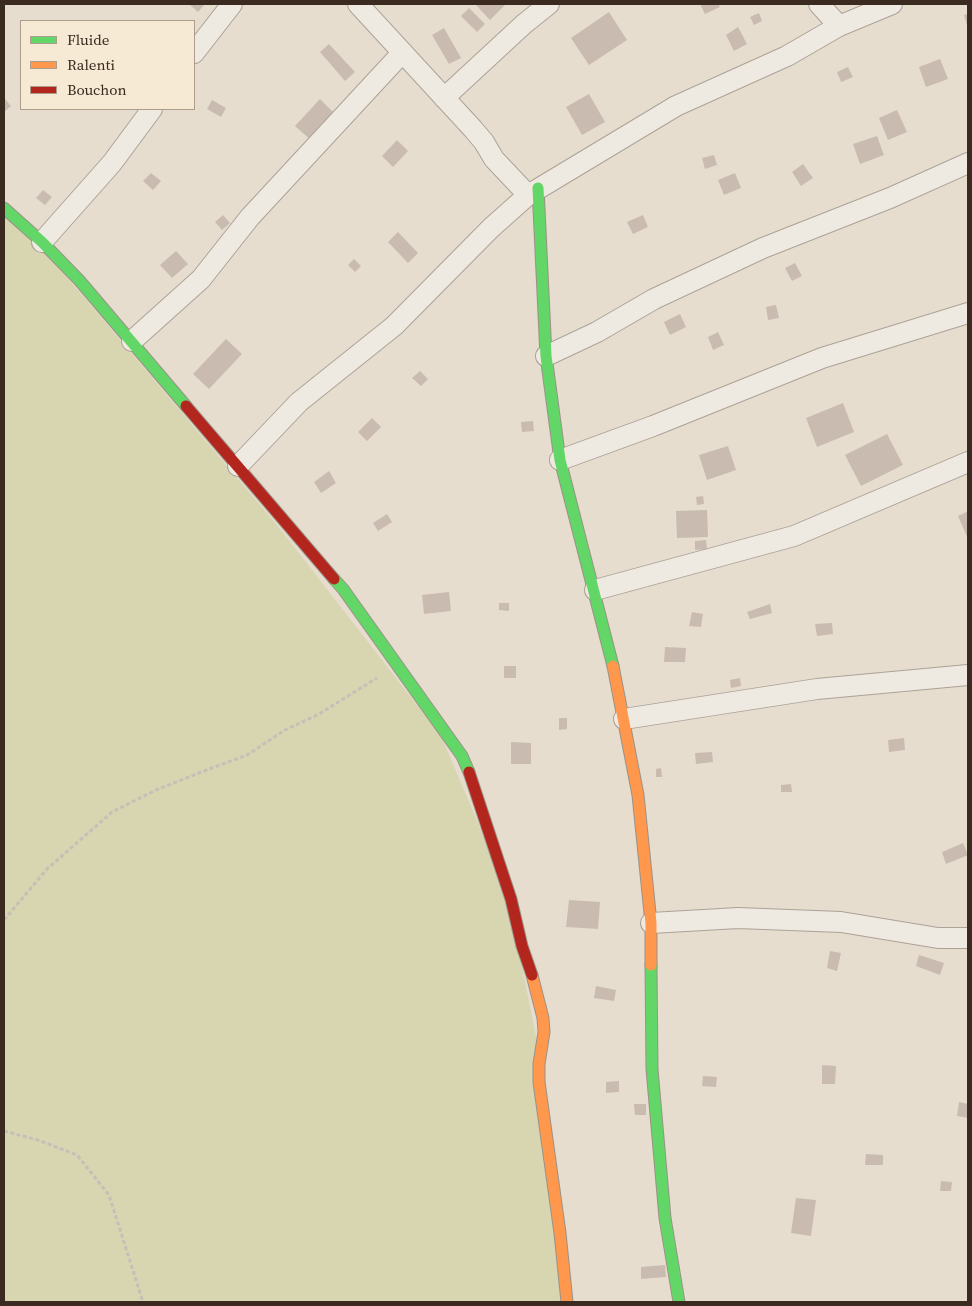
<!DOCTYPE html>
<style>
body{margin:0}
#map{position:relative;width:972px;height:1306px;overflow:hidden;background:#e6ddcf;font-family:"Source Serif 4",serif}
canvas{display:block}
.frame{position:absolute;inset:0;border:5px solid #3b2a1f;pointer-events:none}
.legend{position:absolute;left:20px;top:20px;width:175px;height:90px;box-sizing:border-box;background:#f7ead5;border:1px solid #ac9d8c;margin:0;padding:6px 9px;list-style:none;font-size:15px;color:#3b2a1f}
.legend li{display:flex;align-items:center;gap:10px;height:25px}
.legend b{width:25px;border:1px solid #ac9d8c}
</style>
<div id="map">
<canvas width="972" height="1306"></canvas>
<div class="frame"></div>
<ul class="legend">
<li><b style="height:6px;background:#63d668"></b>Fluide</li>
<li><b style="height:6px;background:#ff974d"></b>Ralenti</li>
<li><b style="height:6px;background:#b3261e"></b>Bouchon</li>
</ul>
</div>
<script>
const context = document.querySelector('canvas').getContext('2d');
context.lineJoin = 'round';
function fill(path, color) { context.fillStyle = color; context.fill(path, 'evenodd'); }
const poly = rows => new Path2D(rows.map(r => 'M' + r).join(''));
function stroke(path, color, width, dash) { context.strokeStyle = color; context.lineWidth = width; context.lineCap = dash ? 'butt' : 'round'; context.setLineDash(dash || []); context.stroke(path); }
fill(poly([
 [4,203,277,525,441,736,507,891,542,1067,563,1302,4,1302]
]), '#d8d5b1');
fill(poly([
 [189,4,205,4,198,12],
 [475,4,506,4,490,20],
 [700,4,718,4,720,7,705,14],
 [469,8,485,24,477,32,461,16],
 [609,12,627,40,589,65,571,38],
 [759,13,762,21,754,25,750,17],
 [968,14,968,29,964,15],
 [738,27,747,44,734,51,726,35],
 [444,28,461,58,449,64,432,35],
 [329,44,355,72,345,81,320,52],
 [940,59,948,79,926,87,919,67],
 [848,67,853,77,841,82,837,72],
 [589,94,605,122,582,135,566,107],
 [4,98,11,106,4,112],
 [320,99,337,116,313,142,295,126],
 [212,100,226,108,221,117,207,109],
 [897,110,907,132,888,140,879,118],
 [877,136,884,155,860,164,853,144],
 [397,140,408,151,393,167,382,156],
 [714,155,717,165,705,169,702,158],
 [803,164,813,178,801,186,792,172],
 [151,173,161,181,153,190,143,181],
 [735,173,741,188,724,195,718,180],
 [43,190,52,197,45,205,36,198],
 [223,215,230,223,222,230,215,222],
 [643,215,648,227,633,234,627,222],
 [398,232,418,253,408,263,388,242],
 [176,251,188,264,172,278,160,265],
 [354,259,361,266,355,272,348,265],
 [795,263,802,276,792,281,785,268],
 [776,305,779,318,768,320,766,307],
 [680,314,686,327,670,335,664,322],
 [718,332,724,345,713,350,708,337],
 [226,339,242,354,209,389,193,374],
 [420,371,428,379,421,386,412,378],
 [843,403,854,432,817,447,806,418],
 [372,418,381,427,367,441,358,432],
 [533,421,534,431,522,432,521,422],
 [887,434,903,465,861,486,845,455],
 [728,446,736,470,707,480,699,455],
 [329,471,336,483,321,493,314,482],
 [703,496,704,504,697,505,696,497],
 [707,510,708,537,677,538,676,511],
 [968,511,968,539,958,516],
 [387,514,392,522,378,531,373,523],
 [706,540,707,549,695,550,695,541],
 [449,592,451,611,424,614,422,595],
 [499,603,509,603,509,611,499,610],
 [770,604,772,613,750,619,747,612],
 [692,612,703,614,701,627,689,626],
 [832,623,833,634,817,636,815,624],
 [665,647,686,648,685,662,664,662],
 [504,666,516,666,516,678,504,678],
 [740,678,741,686,731,688,730,680],
 [559,718,567,718,567,729,559,730],
 [904,738,905,750,889,752,888,740],
 [511,742,531,743,531,764,511,764],
 [712,752,713,762,696,764,695,753],
 [661,768,662,777,656,777,656,769],
 [791,784,792,792,781,792,781,785],
 [963,843,968,855,946,864,942,852],
 [569,900,600,902,598,929,566,927],
 [830,951,841,953,837,971,827,968],
 [919,955,944,963,940,975,916,966],
 [596,986,616,990,614,1001,594,998],
 [822,1065,836,1066,835,1084,822,1084],
 [703,1076,717,1077,716,1087,702,1086],
 [619,1081,619,1092,606,1093,606,1082],
 [959,1102,968,1104,968,1118,957,1116],
 [634,1104,646,1104,646,1115,635,1115],
 [866,1154,883,1155,883,1165,865,1165],
 [941,1181,952,1182,951,1191,940,1191],
 [796,1198,816,1200,811,1236,791,1233],
 [665,1265,666,1277,641,1279,641,1267]
]), '#cabbb0');
const street = poly([
 [358,4,473,129,484,142,494,159,528,195,676,106,787,56,839,26,892,4],
 [819,4,839,26],
 [194,53,232,4],
 [444,98,524,24,549,4],
 [42,242,112,163,152,109],
 [132,341,201,279,250,217,402,53],
 [546,356,597,332,654,299,763,248,890,198,968,163],
 [560,460,653,426,822,358,968,313],
 [238,466,299,402,394,326,491,228,528,195],
 [595,590,794,536,968,462],
 [624,719,817,689,968,675],
 [651,923,738,918,841,922,938,938,968,938]
]);
const fast = poly([
 [538,188,546,356,560,460,613,666],
 [4,208,42,242,79,280,186,406],
 [334,579,343,589,462,756,469,772],
 [651,965,652,1069,665,1218,679,1302]
]);
const slow = poly([
 [613,666,638,795,651,923,651,965],
 [532,975,543,1018,544,1032,539,1064,539,1082,560,1233,567,1302]
]);
const jam = poly([
 [186,406,334,579],
 [469,772,511,899,522,946,532,975]
]);
stroke(street, '#aca297', 22);
stroke(fast, '#9b9288', 13);
stroke(slow, '#9b9288', 13);
stroke(jam, '#9b9288', 13);
stroke(poly([
 [4,920,47,869,112,812,156,790,204,771,247,755,285,730,319,714,377,678],
 [4,1131,38,1140,77,1155,109,1195,143,1302]
]), '#c7bfb7', 3, [4, 2.5]);
stroke(street, '#eee9e1', 20);
stroke(fast, '#63d668', 11);
stroke(slow, '#ff974d', 11);
stroke(jam, '#b3261e', 11);
</script>
